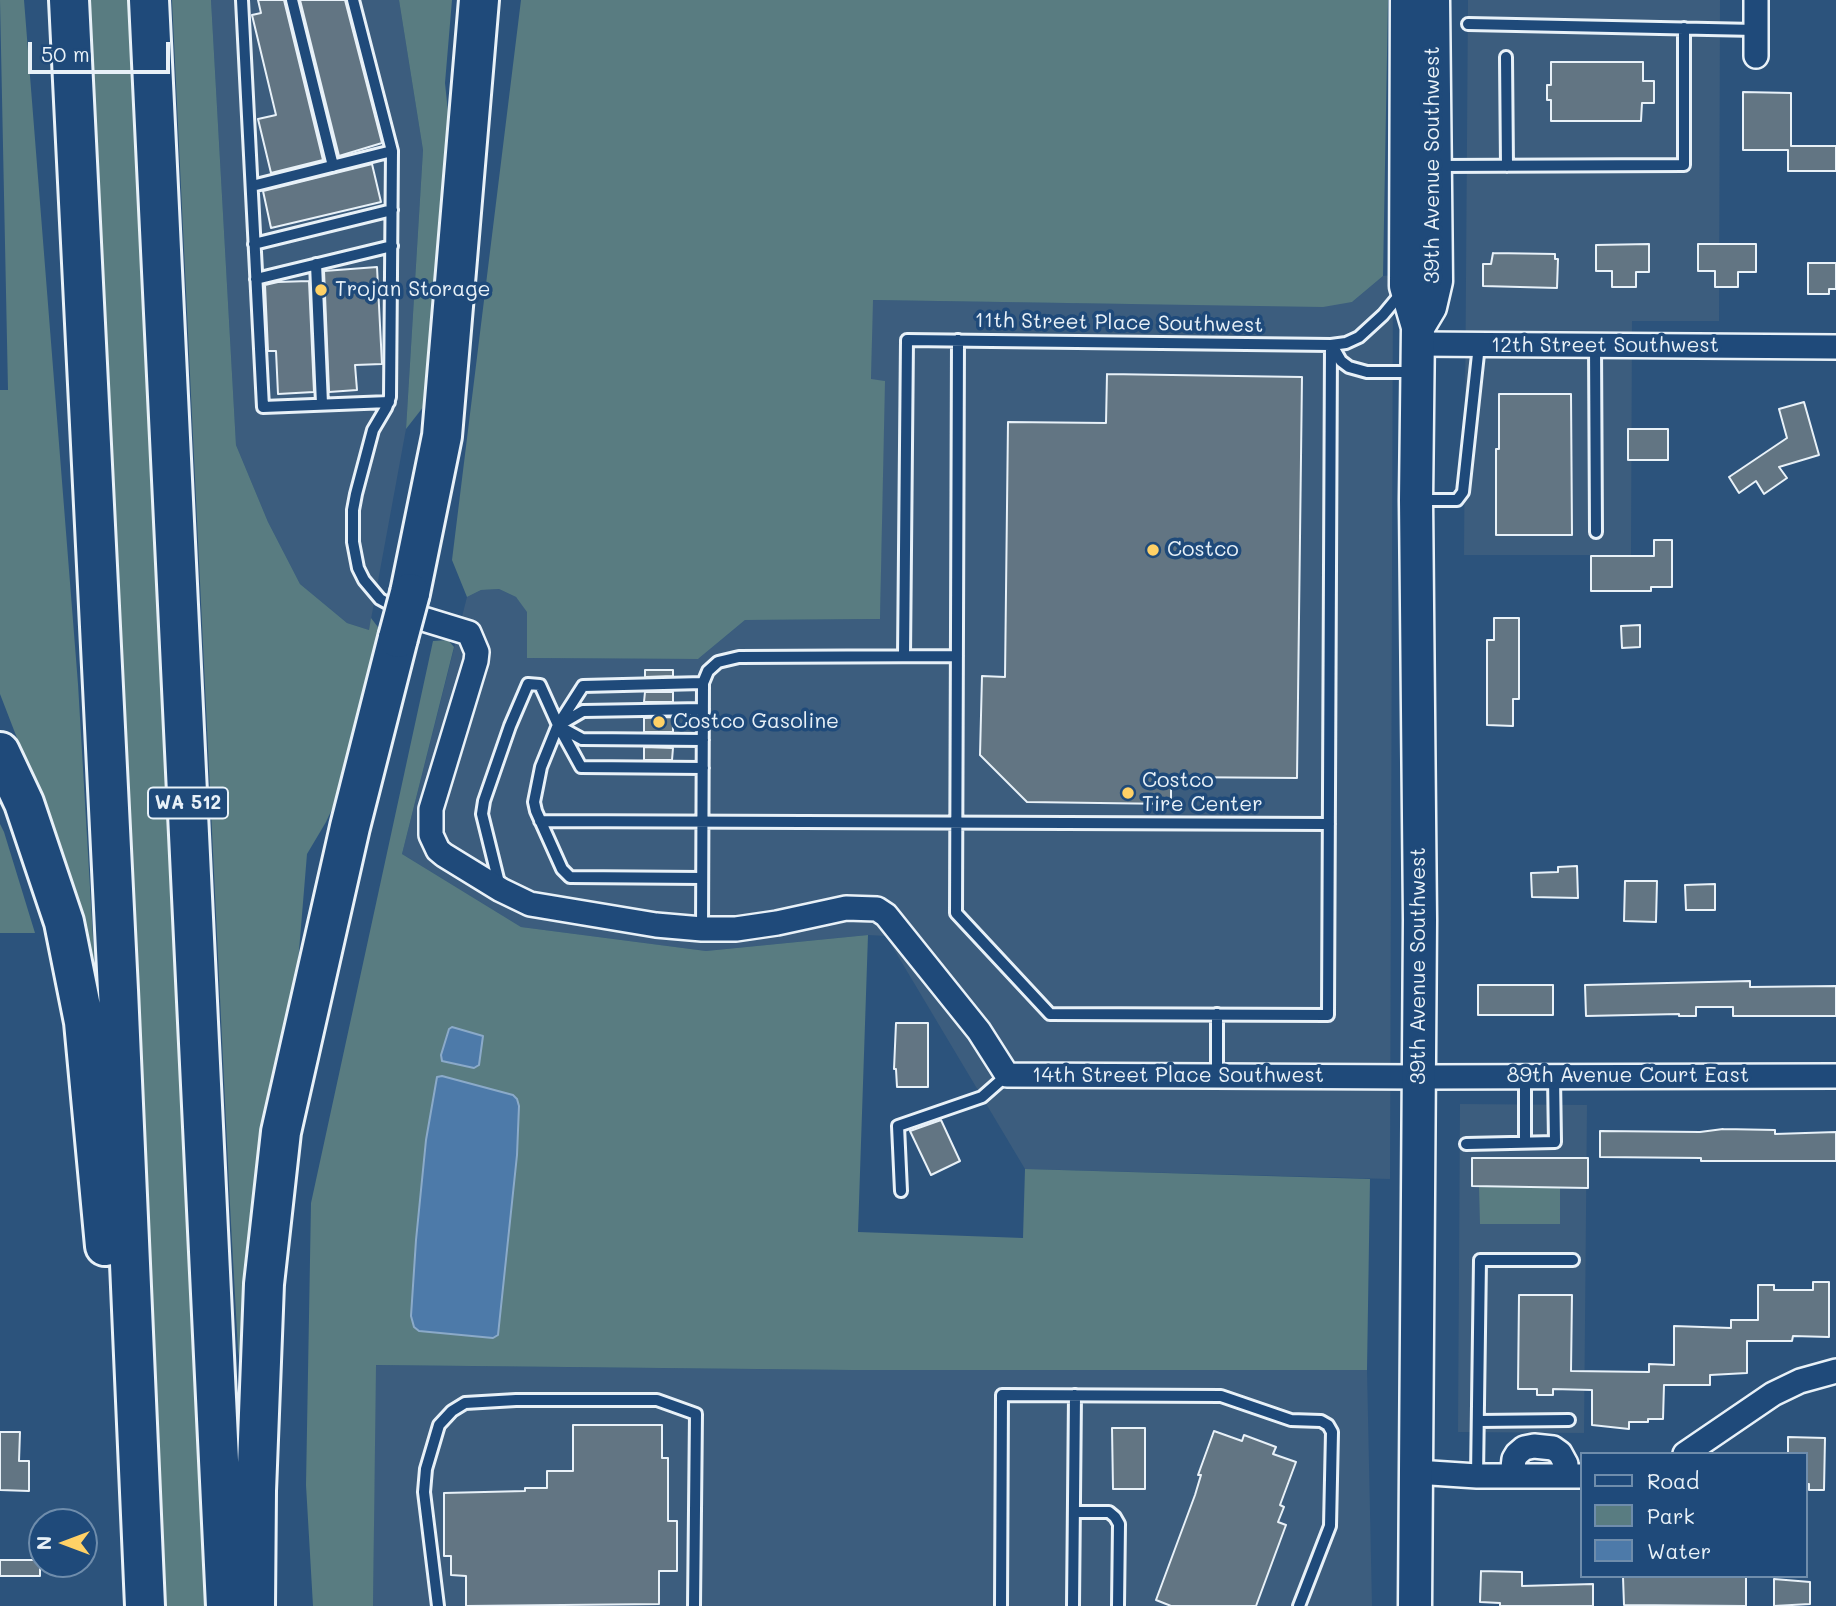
<!DOCTYPE html>
<style>
body{margin:0}
#map{position:relative;width:1836px;height:1606px;overflow:hidden;background:#2c537c;font-family:Mali,sans-serif}
canvas{display:block}
.legend{position:absolute;left:1580px;top:1452px;width:228px;height:126px;box-sizing:border-box;background:#1f4a7a;border:2px solid #6f8dac;margin:0;padding:9px 12px;list-style:none;font-size:21px;color:#e8f1f8}
.legend li{display:flex;align-items:center;gap:14px;height:35px}
.legend b{width:35px;border:2px solid #6f8dac}
.north{position:absolute;left:28px;top:1508px;width:70px;height:70px;box-sizing:border-box;background:#1f4a7a;border:2px solid #6f8dac;border-radius:50%;rotate:270deg;font-size:19px;font-weight:700;line-height:28px;text-align:center;color:#e8f1f8}
.north::after{content:'';display:block;margin:auto;width:24px;height:32px;background:#ffd166;clip-path:polygon(50% 0,100% 100%,50% 72%,0 100%)}
.scale{position:absolute;left:28px;top:42px;width:142px;height:32px;box-sizing:border-box;border:4px solid #e8f1f8;border-top:0;padding-left:9px;font-size:21px;line-height:24px;white-space:nowrap;color:#e8f1f8;-webkit-text-stroke:5px #1f4a7a;paint-order:stroke}
</style>
<div id="map">
<canvas width="1836" height="1606"></canvas>
<ul class="legend">
<li><b style="height:9px;background:#1f4a7a"></b>Road</li>
<li><b style="height:19px;background:#597c81"></b>Park</li>
<li><b style="height:19px;background:#4d7aa9"></b>Water</li>
</ul>
<div class="north">N</div>
<div class="scale">50 m</div>
</div>
<script>
const context = document.querySelector('canvas').getContext('2d');
context.lineJoin = 'round';
function fill(path, color) { context.fillStyle = color; context.fill(path, 'evenodd'); }
const poly = rows => new Path2D(rows.map(r => 'M' + r).join(''));
function stroke(path, color, width, dash) { context.strokeStyle = color; context.lineWidth = width; context.lineCap = dash ? 'butt' : 'round'; context.setLineDash(dash || []); context.stroke(path); }
function label(font, color, halo, rows, align = 'center') {
  context.font = font + ' Mali,sans-serif'; context.lineWidth = 7; context.setLineDash([]); context.textBaseline = 'middle'; context.strokeStyle = halo; context.fillStyle = color; for (const [text, x, y, turn = 0] of rows) {
    context.save(); context.translate(x, y); context.rotate((+turn || 0) * Math.PI / 180); context.textAlign = isNaN(turn) ? turn : align; if (halo) context.strokeText(text, 0, 0); context.fillText(text, 0, 0); context.restore();
  }
}
fill(poly([
 [211,0,399,0,423,150,406,429,369,630,347,623,300,584,268,522,236,445],
 [1468,0,1720,0,1719,321,1632,321,1631,555,1464,555],
 [1393,275,1390,1179,1025,1169,886,936,868,935,706,951,521,927,402,854,467,597,481,590,499,589,516,597,528,612,527,658,698,659,745,620,880,619,884,381,871,380,872,300,1138,304,1352,302,1383,276],
 [1460,1104,1587,1105,1584,1433,1458,1432],
 [375,1365,851,1370,1367,1370,1372,1606,373,1606]
]), '#3c5d7e');
fill(poly([
 [0,0,24,0,78,684,99,1040,39,795,0,694,0,390,8,390],
 [90,0,133,0,209,1606,166,1606],
 [172,0,211,0,236,445,268,522,300,584,347,623,369,630,371,618,384,635,351,768,326,822,307,854,297,975,242,1375,238,1350,230,1205],
 [399,0,452,0,445,83,451,141,431,397,406,429,423,150],
 [521,0,1388,0,1383,276,1352,302,1323,307,873,300,871,379,885,381,880,619,745,620,698,659,527,658,527,612,516,597,499,589,481,590,467,597,452,560],
 [448,640,454,647,402,854,521,927,706,951,868,935,858,1232,1023,1238,1025,1169,1370,1179,1367,1370,851,1370,376,1365,373,1606,313,1606,306,1485,311,1203,433,641],
 [0,824,4,832,35,933,0,933],
 [1479,1186,1560,1188,1560,1224,1480,1224]
]), '#597c81');
const water = poly([
 [452,1027,483,1036,479,1065,474,1068,442,1061,441,1055,449,1029,452,1027],
 [442,1076,513,1095,517,1099,519,1106,517,1155,498,1335,493,1338,419,1331,414,1327,411,1316,416,1240,426,1140,437,1077,442,1076]
]);
fill(water, '#4d7aa9');
stroke(water, '#8baac9', 2);
const building = poly([
 [258,0,284,0,323,160,271,173,258,119,276,115,252,15,261,13,258,0],
 [300,0,345,0,382,143,339,156,300,0],
 [1551,62,1643,62,1643,81,1654,81,1654,103,1642,103,1641,121,1551,121,1551,100,1547,100,1547,85,1551,85,1551,62],
 [1743,92,1791,93,1791,146,1836,146,1836,171,1788,171,1788,150,1743,150,1743,92],
 [372,164,381,202,271,228,263,191,372,164],
 [1649,244,1649,272,1636,272,1636,287,1612,287,1612,271,1596,271,1596,245,1649,244],
 [1698,244,1756,244,1756,272,1738,272,1738,287,1715,287,1715,271,1698,271,1698,244],
 [1493,253,1555,254,1555,259,1558,259,1557,288,1483,286,1483,264,1491,264,1493,253],
 [1808,263,1836,263,1836,289,1829,289,1829,294,1808,294,1808,263],
 [377,267,382,364,355,365,357,390,329,392,324,271,377,267],
 [309,281,314,392,278,394,276,351,268,351,265,285,278,282,309,281],
 [1107,374,1302,377,1297,778,1171,777,1171,804,1027,802,980,755,982,676,1005,677,1008,422,1106,423,1107,374],
 [1499,394,1571,394,1572,535,1496,535,1496,449,1499,449,1499,394],
 [1804,402,1819,455,1779,467,1787,478,1764,494,1756,481,1739,493,1729,477,1787,438,1779,409,1804,402],
 [1628,429,1668,429,1668,460,1628,460,1628,429],
 [1654,540,1672,540,1672,587,1651,587,1651,591,1591,591,1591,556,1654,556,1654,540],
 [1494,618,1519,618,1519,699,1513,699,1513,726,1487,725,1487,640,1494,640,1494,618],
 [1640,625,1640,647,1622,648,1621,626,1640,625],
 [645,670,673,670,673,676,645,677,645,670],
 [645,692,673,692,673,702,644,702,645,692],
 [673,717,673,732,644,732,644,718,673,717],
 [644,747,673,748,672,760,644,760,644,747],
 [1577,866,1578,898,1532,897,1531,873,1558,872,1558,867,1577,866],
 [1625,881,1657,881,1656,922,1624,921,1625,881],
 [1715,884,1715,910,1686,910,1685,885,1715,884],
 [1750,981,1750,987,1836,986,1836,1016,1733,1016,1733,1007,1696,1007,1696,1016,1679,1016,1679,1014,1586,1016,1585,985,1750,981],
 [1478,985,1553,985,1553,1015,1478,1015,1478,985],
 [896,1023,928,1023,928,1087,897,1087,896,1069,894,1069,896,1023],
 [941,1120,960,1161,931,1175,910,1131,941,1120],
 [1723,1129,1775,1130,1775,1134,1836,1132,1836,1161,1701,1161,1701,1158,1600,1157,1600,1131,1700,1132,1723,1129],
 [1472,1158,1588,1158,1588,1188,1472,1186,1472,1158],
 [1813,1282,1829,1282,1829,1337,1793,1336,1792,1341,1747,1341,1747,1373,1710,1375,1710,1385,1664,1385,1663,1419,1648,1419,1648,1422,1629,1422,1629,1429,1592,1425,1592,1390,1553,1389,1553,1395,1537,1395,1537,1389,1518,1389,1519,1295,1572,1295,1571,1371,1649,1372,1649,1364,1674,1365,1674,1326,1731,1328,1731,1320,1758,1320,1758,1285,1774,1285,1774,1290,1813,1290,1813,1282],
 [573,1425,662,1425,662,1458,668,1458,668,1521,677,1521,677,1571,659,1571,659,1604,466,1606,466,1576,451,1575,451,1556,444,1556,444,1493,525,1491,525,1488,547,1488,547,1471,573,1471,573,1425],
 [1112,1428,1145,1428,1145,1489,1113,1489,1112,1428],
 [1214,1431,1242,1441,1244,1435,1276,1447,1273,1454,1296,1462,1280,1505,1284,1507,1278,1522,1286,1525,1256,1606,1171,1606,1156,1600,1195,1495,1201,1475,1198,1475,1214,1431],
 [0,1432,20,1432,19,1461,29,1461,29,1491,0,1490,0,1432],
 [1788,1437,1825,1438,1824,1490,1809,1490,1809,1484,1806,1484,1806,1454,1788,1454,1788,1437],
 [0,1560,40,1560,40,1576,0,1576,0,1560],
 [1481,1571,1522,1572,1522,1586,1593,1584,1593,1606,1500,1606,1500,1603,1480,1602,1481,1571],
 [1746,1576,1746,1606,1624,1605,1623,1577,1746,1576],
 [1774,1579,1810,1582,1810,1604,1774,1606,1774,1579]
]);
fill(building, '#627583');
stroke(building, '#e8f1f8', 2);
const lane = poly([
 [242,0,263,407,389,402],
 [292,0,333,166],
 [353,0,392,151,390,397,386,408,373,430,356,494,353,510,353,542,358,568,364,580,380,599,398,609],
 [1468,24,1756,30],
 [1506,57,1507,166],
 [1437,166,1684,165,1684,28],
 [252,186,392,151],
 [254,244,392,210],
 [316,264,322,404],
 [256,279,392,246],
 [958,340,956,913,1050,1014,1328,1015,1331,345],
 [1595,345,1596,532],
 [1333,347,1341,361,1349,367,1367,372,1414,372],
 [1419,500,1457,500,1463,492,1479,345],
 [904,656,907,340,1331,345,1346,343,1359,337,1383,315,1403,291],
 [559,725,583,711,703,709],
 [560,727,582,739,703,740],
 [540,821,1329,824],
 [702,878,570,877,562,869,536,811,534,802,541,767,558,725,583,686,703,683],
 [500,887,482,814,484,801,510,726,528,684,540,685,558,725,581,767,703,768],
 [702,929,703,683,708,671,718,662,739,657,957,656],
 [1217,1076,1217,1014],
 [1525,1076,1525,1142],
 [1466,1144,1555,1142,1554,1077],
 [901,1191,898,1126,982,1097,1007,1075],
 [1479,1421,1569,1420],
 [1477,1476,1480,1260,1573,1260],
 [1074,1512,1109,1512,1115,1517,1119,1524,1118,1606],
 [438,1606,424,1492,426,1469,439,1425,452,1411,465,1403,516,1400,657,1400,696,1414,694,1606],
 [1001,1606,1002,1395,1221,1396,1291,1420,1321,1421,1328,1425,1332,1432,1330,1526,1299,1606],
 [1073,1606,1075,1395]
]);
const street = poly([
 [1756,56,1756,0],
 [1418,344,1836,347],
 [420,618,469,633,477,652,476,661,431,809,431,835,438,850,444,855,501,890,530,904,656,925,702,929,736,929,777,923,846,908,877,909,886,915,979,1031,1007,1075,1419,1077,1836,1076],
 [1685,1454,1773,1394,1800,1381,1836,1371],
 [1416,1472,1477,1476,1582,1476],
 [1512,1476,1514,1459,1517,1454,1524,1448,1534,1446,1553,1448,1560,1453,1566,1464,1566,1476]
]);
const secondary = poly([
 [1407,0,1406,286,1418,327,1416,500,1420,920,1415,1606],
 [1418,327,1430,307,1436,281,1433,0]
]);
const highway = poly([
 [69,0,118,990,145,1606],
 [149,0,226,1606],
 [410,593,442,436,479,0],
 [0,752,24,803,64,922,84,1022,105,1246],
 [255,1606,256,1491,264,1284,281,1132,350,827,398,638]
]);
stroke(lane, '#e8f1f8', 16);
stroke(street, '#e8f1f8', 28);
stroke(secondary, '#e8f1f8', 37);
stroke(highway, '#e8f1f8', 44);
stroke(lane, '#1f4a7a', 10);
stroke(street, '#1f4a7a', 23);
stroke(secondary, '#1f4a7a', 32);
stroke(highway, '#1f4a7a', 38);
const highwayBridge = poly([
 [398,638,410,593]
]);
stroke(highwayBridge, '#e8f1f8', 44, []);
stroke(highwayBridge, '#1f4a7a', 38);
for (const [x, y, r, color] of [
 [321,290,7,"#ffd166"],
 [1153,550,7,"#ffd166"],
 [659,722,7,"#ffd166"],
 [1128,793,7,"#ffd166"]
]) { const dot = new Path2D(); dot.arc(x, y, r, 0, 2 * Math.PI); context.fillStyle = color; context.fill(dot); stroke(dot, '#1f4a7a', 2.5); }
for (const [x, y, w] of [
 [188,803,80]
]) { const box = new Path2D(); box.roundRect(x - w / 2, y - 15.5, w, 31, 5); context.fillStyle = '#1f4a7a'; context.fill(box); stroke(box, '#e8f1f8', 2); }
label('bold 19px', '#e8f1f8', null, [
 ["WA 512",188,803]
]);
label('21px', '#e8f1f8', '#1f4a7a', [
 ["39th Avenue Southwest",1433,165,-90],
 ["11th Street Place Southwest",1119,323,1],
 ["12th Street Southwest",1605,346],
 ["39th Avenue Southwest",1419,966,-90],
 ["14th Street Place Southwest",1178,1076],
 ["89th Avenue Court East",1628,1076]
]);
label('21px', '#e8f1f8', '#1f4a7a', [
 ["Trojan Storage",335,290],
 ["Costco",1167,550],
 ["Costco Gasoline",673,722],
 ["Costco",1142,781],
 ["Tire Center",1142,805]
], 'left');
</script>
